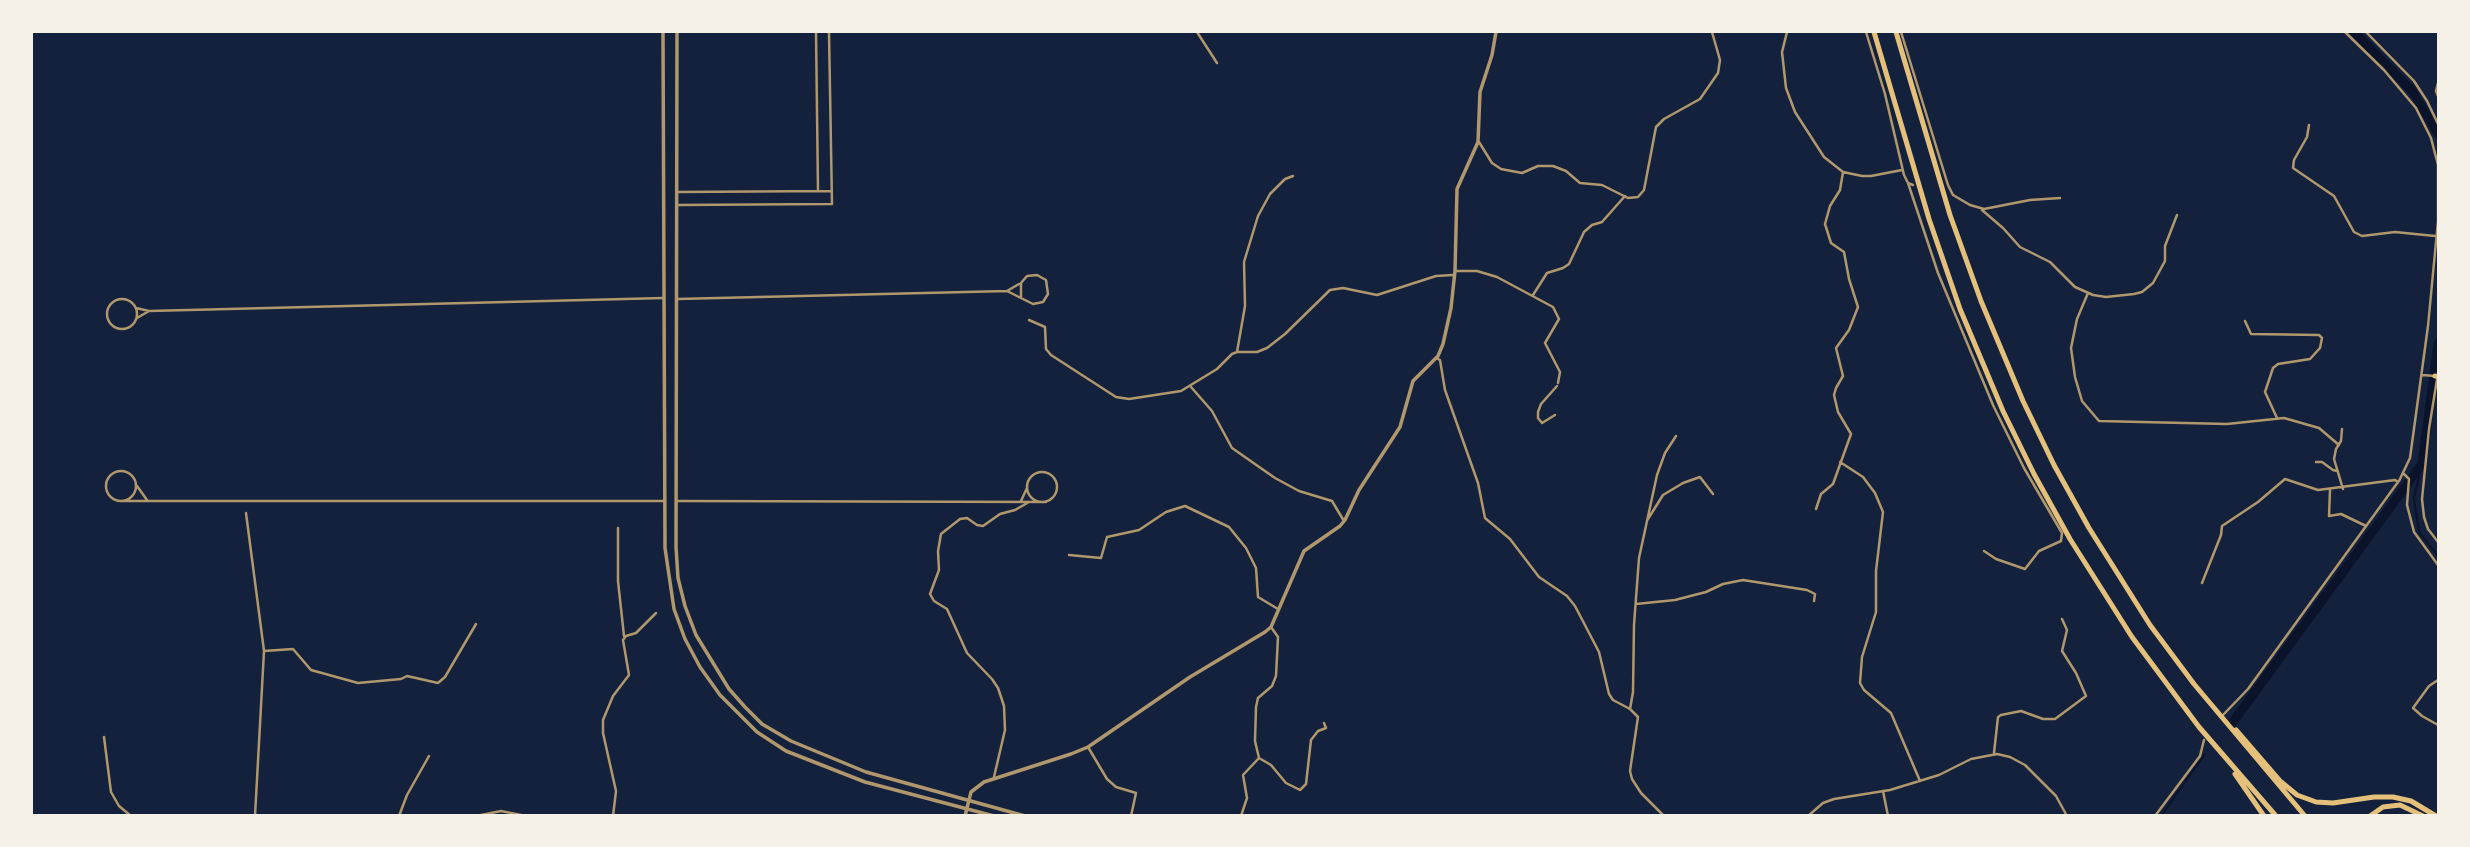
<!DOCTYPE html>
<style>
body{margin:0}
#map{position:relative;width:2470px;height:847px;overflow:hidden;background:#14213d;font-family:Arial,sans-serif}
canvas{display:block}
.frame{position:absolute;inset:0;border:33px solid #f6f1e7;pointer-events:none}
</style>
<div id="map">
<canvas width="2470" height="847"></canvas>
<div class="frame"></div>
</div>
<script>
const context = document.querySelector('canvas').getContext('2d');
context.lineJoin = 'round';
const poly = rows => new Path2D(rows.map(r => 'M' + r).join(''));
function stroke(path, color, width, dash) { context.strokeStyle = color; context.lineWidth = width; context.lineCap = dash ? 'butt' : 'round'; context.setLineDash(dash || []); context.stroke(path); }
stroke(poly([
 [2422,464,2414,498,2419,532,2438,556],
 [2161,816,2205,754]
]), '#0b132b', 2);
stroke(poly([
 [2354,32,2413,92,2438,134],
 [2233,722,2422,464,2438,343]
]), '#0b132b', 9);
stroke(poly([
 [816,32,818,191],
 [1197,32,1217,63],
 [1787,32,1782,52,1786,88,1795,112,1824,157,1843,172,1862,176,1871,176,1902,170],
 [1866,32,1885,94,1904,175,1908,183,1913,185],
 [1901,32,1948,185,1953,195,1970,205,1984,209,2030,200,2060,198],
 [2345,32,2384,70,2416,108,2431,138,2438,165,2438,221,2428,326,2410,458,2399,481],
 [2366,32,2414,81,2427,101,2438,124],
 [2438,83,2436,91,2438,96],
 [2309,125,2307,137,2294,160,2293,168,2334,196,2354,232,2362,236,2395,232,2435,236],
 [1479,142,1492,163,1501,169,1522,173,1538,166,1553,166,1566,171,1580,183,1602,185,1628,198,1638,197,1644,190,1656,127,1664,119,1700,99,1718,73,1720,60,1712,32],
 [1908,183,1938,273,1993,405,2024,468,2062,533,2061,541,2039,551,2025,569,1996,559,1984,551],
 [677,192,831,191],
 [677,205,832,204,829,32],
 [1982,210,2003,228,2020,247,2050,262,2075,287,2093,295,2106,297,2134,294,2142,292,2153,283,2165,261,2165,246,2177,215],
 [1455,271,1477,271,1497,277,1553,307,1559,319,1545,343,1560,372,1558,383],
 [1007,291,1019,284],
 [2088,293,2077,319,2071,348,2075,377,2082,401,2099,421,2227,424,2284,418,2319,428,2339,445],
 [1533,295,1547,273,1563,268,1569,264,1584,232,1592,225,1602,222,1625,196],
 [677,299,1007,291,1033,304,1043,302,1048,294,1046,280,1037,275,1027,276,1021,283,1021,297],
 '107 314a15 15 0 1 1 30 0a15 15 0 1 1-30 0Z',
 [136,308,149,311,664,298],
 [137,318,149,311],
 [1029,320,1045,327,1046,349,1051,355,1116,397,1129,399,1181,391,1217,369,1232,354,1237,352,1257,352,1267,348,1285,334,1330,290,1343,288,1377,295,1436,276,1453,275],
 [2245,321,2251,334,2319,335,2322,338,2320,348,2310,359,2278,364,2273,368,2265,392,2277,418],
 [1237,352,1245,306,1244,262,1258,216,1270,194,1285,179,1293,176],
 [1436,358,1440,360,1445,390,1478,483,1485,518,1510,539,1539,577,1567,596,1575,606,1599,652,1609,694,1613,700,1630,709,1638,717,1630,771,1632,779,1641,793,1664,816],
 [2438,373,2429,429,2422,499,2424,517,2428,529,2438,542],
 [2422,375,2435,376],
 [1191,387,1212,411,1232,448,1275,478,1299,491,1332,501,1344,521],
 [1555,415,1542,423,1538,418,1538,412,1541,404,1557,386],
 [2342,429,2341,441,2336,449,2334,459,2343,489],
 [1840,462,1863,477,1875,493,1883,512,1876,571,1876,612,1862,657,1860,683,1864,690,1891,713,1920,781],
 [2316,462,2322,462,2333,470,2337,471],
 '106 486a15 15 0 1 1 30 0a15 15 0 1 1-30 0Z',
 '1027 487a15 15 0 1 1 30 0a15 15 0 1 1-30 0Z',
 [2404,474,2409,479,2407,505,2414,532,2438,565],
 [137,486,147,500],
 [2330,490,2329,516,2341,514,2366,526],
 [121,501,664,501],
 [676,501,1046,502],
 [1021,501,1027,488],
 [1816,509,1821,494,1833,484,1851,434,1838,412,1834,395,1836,388,1843,376,1836,348,1849,330,1858,307,1849,279,1844,252,1831,243,1825,224,1830,206,1840,190,1843,172],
 [246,513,264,651,255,816],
 [1648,519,1663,495,1683,483,1700,477,1713,494],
 [618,528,618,581,624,636],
 [1069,555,1101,558,1107,537,1139,530,1166,512,1185,506,1229,527,1246,548,1256,568,1258,597,1278,609],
 [2202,583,2221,535,2222,526,2258,502,2285,479,2318,490,2395,480,2398,482,2248,689,2223,715],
 [1636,604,1675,600,1706,592,1723,584,1743,580,1807,590,1815,594,1814,601],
 [264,651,293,649,311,670,358,683,401,679,407,676,438,683,445,677,476,624],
 [2438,680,2429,686,2413,708,2422,716,2438,725],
 [1630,709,1633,692,1634,625,1639,558,1657,475,1665,453,1676,436],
 [104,737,111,792,119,806,131,816],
 [1088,747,1107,779,1116,787,1136,793,1131,816],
 [1994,753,1998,717,2001,715,2021,711,2043,719,2055,719,2086,696,2076,673,2062,651,2067,630,2062,619],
 [1259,758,1271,765,1286,783,1300,790,1306,784,1311,740,1318,731,1326,728,1324,723],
 [994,777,1005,730,1004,706,998,688,992,679,967,653,947,609,934,601,930,594,939,570,938,551,941,534,960,519,967,518,977,525,983,526,1000,514,1015,510,1029,502],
 [1883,791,1888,816],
 [399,816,407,795,429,756],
 [476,816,501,811,526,816],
 [613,816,616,791,603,733,603,720,613,696,629,675,623,640,626,636,636,633,656,613],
 [1241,816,1247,798,1243,775,1259,758,1255,741,1256,707,1258,698,1272,686,1276,676,1278,637,1271,627],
 [1808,816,1823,803,1834,799,1890,790,1939,775,1971,759,1997,754,2010,757,2025,765,2056,796,2067,816],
 [2155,816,2200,756,2204,740]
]), '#b1986c', 2.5);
stroke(poly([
 [663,32,665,548,674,609,685,639,700,667,720,695,757,732,786,751,865,782,994,816],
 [677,32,676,547,678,578,685,606,696,635,729,689,745,707,762,724,791,741,866,772,1025,816],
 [965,816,971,792,984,782,1071,754,1088,747,1190,677,1265,632,1271,627,1304,551,1340,526,1345,520,1359,490,1400,427,1413,381,1438,356,1443,344,1451,308,1455,271,1457,189,1478,142,1480,92,1492,55,1496,32]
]), '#b1986c', 3.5);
stroke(poly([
 [2435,376,2438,377]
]), '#e5c07b', 5);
stroke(poly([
 [1874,32,1929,219,1960,309,2003,411,2034,474,2070,539,2132,637,2199,727,2276,816],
 [1896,32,1950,215,1981,301,2023,401,2054,465,2089,528,2150,625,2194,684,2305,816],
 [2236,730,2280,781,2297,795,2316,802,2333,803,2374,797,2393,797,2411,801,2436,816],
 [2235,774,2264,816],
 [2370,816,2383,807,2400,805,2423,816]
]), '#e5c07b', 5);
</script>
